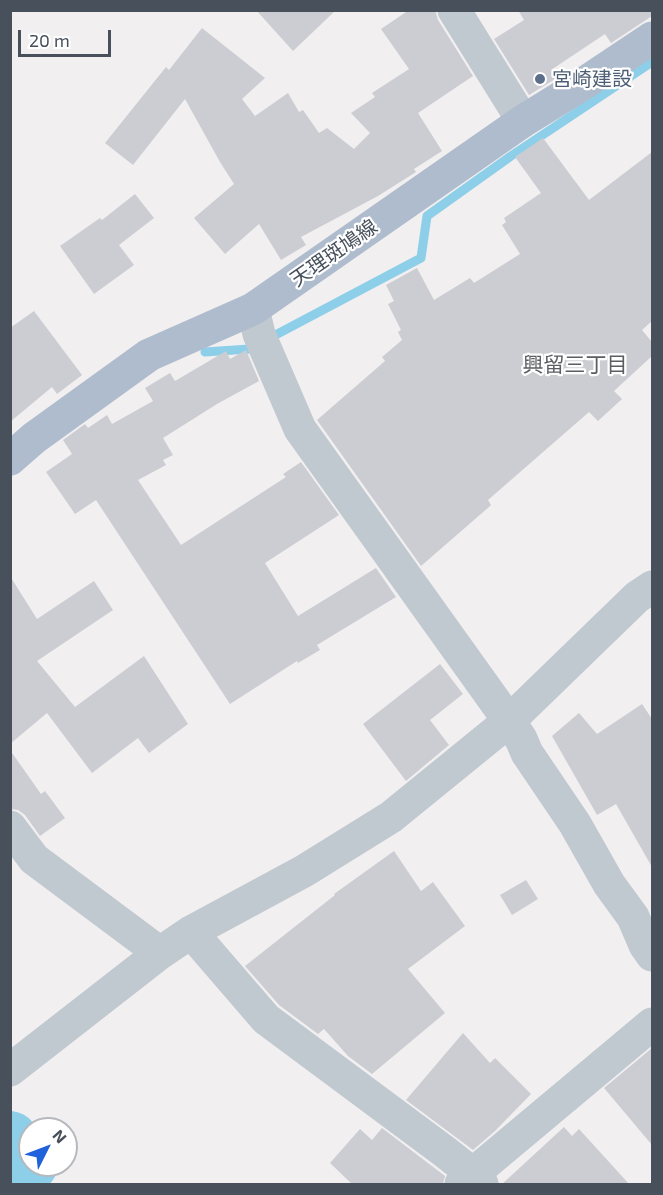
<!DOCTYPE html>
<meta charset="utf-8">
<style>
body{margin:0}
#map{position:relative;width:663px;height:1195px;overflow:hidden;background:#f1efef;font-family:"Exo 2",sans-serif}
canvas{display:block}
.frame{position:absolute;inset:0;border:12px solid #47505b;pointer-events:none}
.north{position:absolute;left:18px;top:1117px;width:60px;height:60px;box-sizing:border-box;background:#fff;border:2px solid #b5b9bd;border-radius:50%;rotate:48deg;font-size:16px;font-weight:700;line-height:24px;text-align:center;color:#47505b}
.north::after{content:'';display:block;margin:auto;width:21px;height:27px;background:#1f61db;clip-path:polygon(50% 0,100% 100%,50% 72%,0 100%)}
.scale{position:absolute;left:18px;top:30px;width:93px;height:27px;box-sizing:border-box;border:3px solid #47505b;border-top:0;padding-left:8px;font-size:18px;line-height:21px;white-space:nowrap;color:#47505b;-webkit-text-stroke:4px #fff;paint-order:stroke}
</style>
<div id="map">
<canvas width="663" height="1195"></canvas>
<div class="frame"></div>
<div class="north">N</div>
<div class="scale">20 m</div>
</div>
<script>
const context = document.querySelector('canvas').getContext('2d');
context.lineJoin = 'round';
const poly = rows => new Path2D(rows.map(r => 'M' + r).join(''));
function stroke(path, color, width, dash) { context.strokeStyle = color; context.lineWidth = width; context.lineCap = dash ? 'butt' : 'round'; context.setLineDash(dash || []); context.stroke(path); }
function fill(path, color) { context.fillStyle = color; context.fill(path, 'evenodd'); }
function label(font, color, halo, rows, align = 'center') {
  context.font = font + ' "Exo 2","Noto Sans JP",sans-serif'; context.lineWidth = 4.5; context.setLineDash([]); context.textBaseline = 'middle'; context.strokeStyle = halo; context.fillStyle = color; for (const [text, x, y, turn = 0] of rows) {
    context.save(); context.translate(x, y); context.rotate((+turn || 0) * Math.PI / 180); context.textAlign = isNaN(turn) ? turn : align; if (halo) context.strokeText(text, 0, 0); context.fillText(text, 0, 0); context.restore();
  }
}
stroke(poly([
 [205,352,249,349,421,258,427,216,511,156,652,62]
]), '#8dcee9', 9);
stroke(poly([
 [10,1139,30,1164]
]), '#8dcee9', 56);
fill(poly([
 [256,10,336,10,293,51],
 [409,10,435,10,438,20,473,76,418,113,442,151,414,169,416,172,378,196,301,237,306,245,281,260,259,224,225,254,194,218,234,184,220,162,185,99,133,165,105,143,166,67,169,70,202,28,265,78,242,99,255,116,288,93,299,112,303,110,319,133,327,128,354,149,370,133,351,113,375,97,372,93,409,69,381,29],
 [518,10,652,10,652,16,611,43,605,34,551,70,557,78,529,95,494,39,524,20],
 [543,138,589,200,652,152,652,321,642,330,652,342,652,356,614,391,622,399,598,421,589,412,488,500,491,505,489,507,421,566,317,420,385,361,382,357,402,340,398,332,401,330,388,304,394,301,386,285,417,268,434,300,470,278,474,283,520,254,502,225,506,222,504,218,541,193,515,157],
 [135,194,154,218,119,245,134,265,94,294,60,246,100,218,102,220],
 [34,311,82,375,57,394,52,387,10,422,10,328],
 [246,350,259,381,217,404,163,438,173,455,163,460,166,465,138,480,181,545,286,477,283,474,301,462,339,515,265,563,298,616,376,568,396,597,317,645,320,650,298,663,297,661,230,704,96,500,75,514,46,472,72,454,63,440,85,424,88,428,107,415,112,424,153,401,145,388,170,373,175,381,226,351,230,359],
 [10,576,37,619,94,581,113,610,37,661,75,707,144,656,188,724,149,753,138,738,92,773,47,713,10,744],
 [440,664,463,694,430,720,449,745,406,781,363,724],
 [642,704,652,719,652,867,616,804,597,815,552,736,579,713,597,734],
 [10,750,41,794,45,791,65,818,40,836,25,815,18,810,10,809],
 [394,851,421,891,433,882,465,926,408,969,445,1013,372,1074,348,1056,324,1029,318,1034,279,1005,245,966,335,895,334,894],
 [526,880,538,899,512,915,500,895],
 [463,1033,490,1063,495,1058,531,1094,495,1131,473,1150,406,1100],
 [652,1048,652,1145,604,1088],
 [564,1127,572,1136,579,1129,630,1185,501,1185],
 [382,1128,445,1176,443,1184,353,1185,330,1163,360,1129,372,1140]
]), '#cccdd3');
stroke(poly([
 [454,10,523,121],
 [253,309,259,334,300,429,509,721,521,739,527,753,575,824,609,884,633,917,645,945,652,955],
 [10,827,34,859,160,953],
 [191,932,266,1019,445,1152,473,1174,482,1184],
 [10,1070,160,953,191,932,304,871,391,817,509,721,637,597,652,587],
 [461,1184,652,1024]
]), '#c0c8d0', 33);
stroke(poly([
 [10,459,34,438,149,355,253,309,523,121,583,84,652,38]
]), '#afbccd', 33);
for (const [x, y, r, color] of [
 [540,79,6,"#5c6f8a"]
]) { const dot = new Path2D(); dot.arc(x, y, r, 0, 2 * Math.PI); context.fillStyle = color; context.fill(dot); stroke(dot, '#fff', 2); }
label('20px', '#4e5e75', '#fff', [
 ["宮崎建設",552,79]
], 'left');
label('20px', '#47505b', '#fff', [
 ["天理斑鳩線",334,253,-35]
]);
label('21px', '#5b5e63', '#fff', [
 ["興留三丁目",575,365]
]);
</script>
